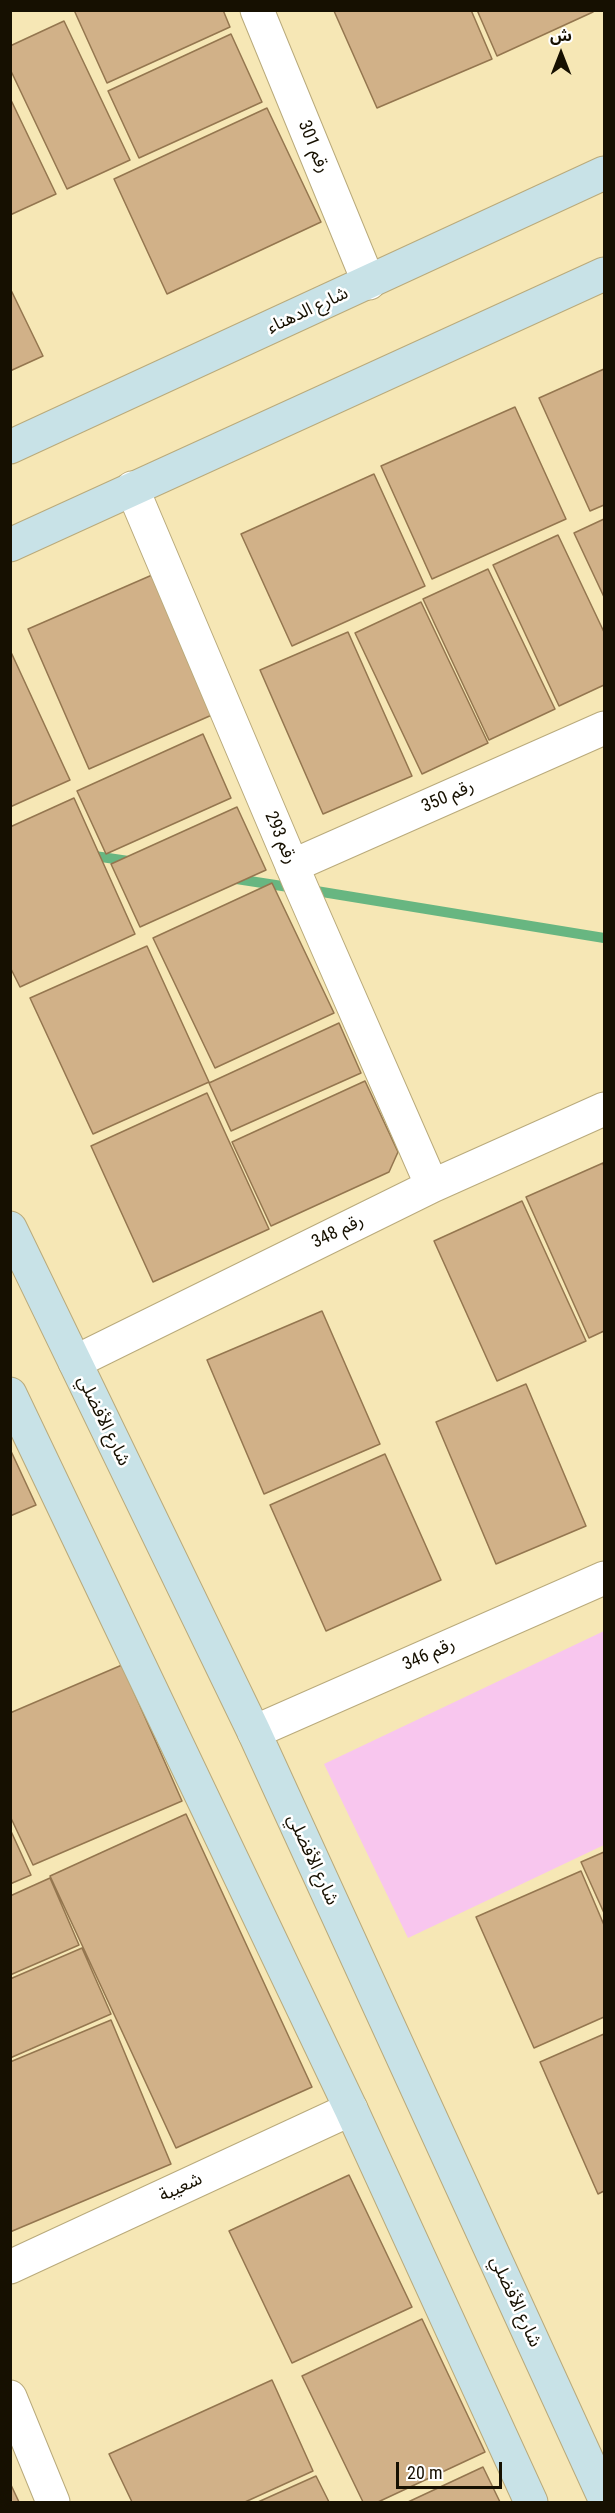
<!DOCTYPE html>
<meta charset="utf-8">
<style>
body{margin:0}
#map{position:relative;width:615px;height:2513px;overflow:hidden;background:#f6e7b5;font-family:"Roboto Condensed","Noto Sans Arabic",sans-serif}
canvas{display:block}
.frame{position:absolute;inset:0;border:12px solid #161001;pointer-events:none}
.north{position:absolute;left:531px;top:24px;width:60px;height:60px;-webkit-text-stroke:4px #fff;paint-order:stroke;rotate:0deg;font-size:16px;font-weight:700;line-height:24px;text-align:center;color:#161001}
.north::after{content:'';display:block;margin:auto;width:21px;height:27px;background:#161001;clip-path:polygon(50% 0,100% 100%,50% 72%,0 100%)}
.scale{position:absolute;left:396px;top:2462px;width:106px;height:27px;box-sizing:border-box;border:3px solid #161001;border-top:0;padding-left:8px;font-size:18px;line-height:21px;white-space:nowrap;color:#161001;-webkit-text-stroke:4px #fff;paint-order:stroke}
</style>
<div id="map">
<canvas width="615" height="2513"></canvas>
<div class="frame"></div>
<div class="north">ش</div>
<div class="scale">20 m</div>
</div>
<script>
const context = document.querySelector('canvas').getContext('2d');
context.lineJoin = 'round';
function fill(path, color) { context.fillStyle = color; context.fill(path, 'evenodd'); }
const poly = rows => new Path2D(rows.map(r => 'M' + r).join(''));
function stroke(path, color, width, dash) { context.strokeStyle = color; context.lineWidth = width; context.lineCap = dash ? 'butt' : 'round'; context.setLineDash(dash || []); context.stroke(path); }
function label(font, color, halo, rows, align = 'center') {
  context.font = font + ' "Roboto Condensed","Noto Sans Arabic",sans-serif'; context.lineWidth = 5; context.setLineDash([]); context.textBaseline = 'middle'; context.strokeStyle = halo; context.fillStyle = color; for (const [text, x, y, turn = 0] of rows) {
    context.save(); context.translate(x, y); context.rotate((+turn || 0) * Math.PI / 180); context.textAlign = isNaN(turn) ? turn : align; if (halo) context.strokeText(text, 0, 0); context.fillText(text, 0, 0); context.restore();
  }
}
fill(poly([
 [604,1631,604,1845,408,1938,324,1764]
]), '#f8c6ee');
stroke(poly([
 [88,855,135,862],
 [230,878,295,888],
 [310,890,604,938]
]), '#68b681', 10);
const building = poly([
 [74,10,223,10,230,27,107,83,74,10],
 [471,10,492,59,377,108,334,11,471,10],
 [477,10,593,10,593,12,497,56,477,10],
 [64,21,130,160,67,189,10,69,10,46,64,21],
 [231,34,262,102,139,158,108,91,231,34],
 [10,98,56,194,10,215,10,98],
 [267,108,321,222,167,294,114,179,267,108],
 [10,288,43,356,10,371,10,288],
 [604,369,604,505,590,511,539,398,604,369],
 [515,407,566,519,432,579,381,466,515,407],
 [374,474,425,586,292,646,241,534,374,474],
 [604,519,604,597,574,533,604,519],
 [558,535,604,632,604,685,559,706,493,565,558,535],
 [488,569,555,709,489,740,423,599,488,569],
 [159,572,221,711,89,769,28,629,159,572],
 [421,602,488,743,422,774,355,633,421,602],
 [348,632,412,776,323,814,260,670,348,632],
 [10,650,70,780,10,807,10,650],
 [203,734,231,798,106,854,77,791,203,734],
 [74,798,135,934,20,987,10,967,10,827,74,798],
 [237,807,266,870,140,927,111,864,237,807],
 [272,883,334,1013,215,1068,153,938,272,883],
 [147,946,209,1082,93,1134,30,998,147,946],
 [339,1023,361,1073,231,1131,209,1083,339,1023],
 [365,1081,398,1152,389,1172,271,1226,232,1142,365,1081],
 [207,1093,269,1229,153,1282,91,1146,207,1093],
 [603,1163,604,1167,604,1331,589,1338,526,1197,603,1163],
 [522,1201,586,1341,497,1381,434,1241,522,1201],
 [322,1311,380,1444,264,1494,207,1360,322,1311],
 [526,1384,586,1526,496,1564,436,1422,526,1384],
 [10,1449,36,1505,10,1516,10,1449],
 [385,1454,441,1580,326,1631,270,1505,385,1454],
 [122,1665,182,1801,33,1865,10,1816,10,1713,122,1665],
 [186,1814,312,2087,176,2148,50,1876,186,1814],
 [10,1829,31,1875,10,1884,10,1829],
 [604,1852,604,1913,581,1862,604,1852],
 [581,1871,604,1925,604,2017,534,2048,476,1917,581,1871],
 [50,1878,79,1945,10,1975,10,1896,50,1878],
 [82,1948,111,2014,10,2058,10,1979,82,1948],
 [111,2020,171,2164,10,2232,10,2062,111,2020],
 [604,2034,604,2191,598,2194,540,2062,604,2034],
 [349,2175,412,2307,292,2363,229,2231,349,2175],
 [422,2319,485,2452,378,2502,363,2502,302,2376,422,2319],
 [272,2380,313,2471,245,2502,132,2502,109,2454,272,2380],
 [483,2467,500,2502,408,2502,483,2467],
 [316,2476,329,2502,258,2502,316,2476],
 [11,2485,19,2502,10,2502,11,2485]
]);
fill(building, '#d1b188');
stroke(building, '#94764f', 1.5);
const street = poly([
 [257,10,369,283],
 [132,488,302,889,432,1186],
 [292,866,604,728],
 [75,1362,432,1186,604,1109],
 [254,1732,604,1578],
 [10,2267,351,2109],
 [10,2397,53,2502]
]);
const secondary = poly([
 [10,447,604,173],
 [10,545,604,274],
 [10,1228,254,1732,604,2497],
 [10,1394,351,2109,531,2502]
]);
stroke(street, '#b9aa7b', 35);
stroke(secondary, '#b9aa7b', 35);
stroke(street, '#fff', 33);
stroke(secondary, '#c8e2e7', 33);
label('18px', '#161001', '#fff', [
 ["رقم 301",313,147,68],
 ["شارع الدهناء",308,311,-25],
 ["رقم 350",448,797,-24],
 ["رقم 293",280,838,67],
 ["رقم 348",338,1232,-26],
 ["شارع الأفضلي",103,1421,64],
 ["رقم 346",429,1655,-24],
 ["شارع الأفضلي",312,1860,65],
 ["شعيبة",181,2188,-25],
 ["شارع الأفضلي",515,2302,65]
]);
</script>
